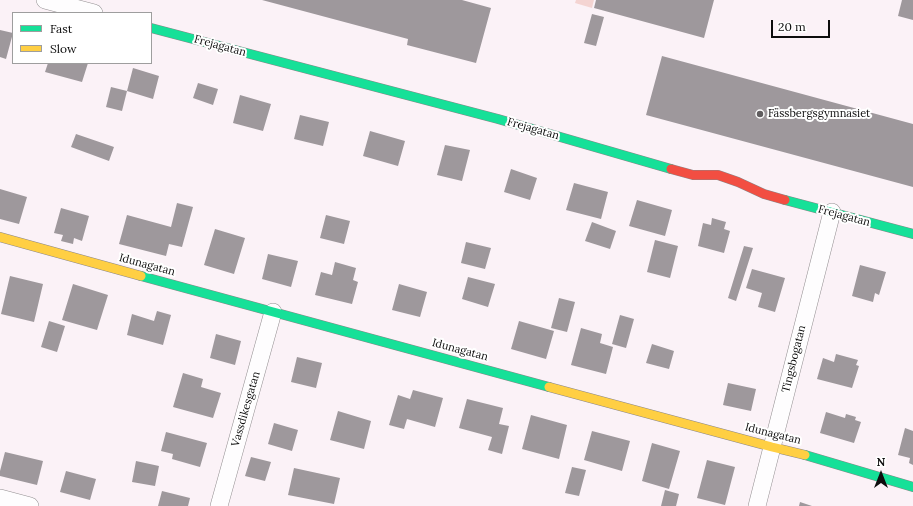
<!DOCTYPE html>
<meta charset="utf-8">
<style>
body{margin:0}
#map{position:relative;width:913px;height:506px;overflow:hidden;background:#fbf2f7;font-family:Lora,serif}
canvas{display:block}
.legend{position:absolute;left:12px;top:12px;width:140px;height:52px;box-sizing:border-box;background:#fff;border:1px solid #9e9e9e;margin:0;padding:5px 7px;list-style:none;font-size:12px;color:#0d0d0d}
.legend li{display:flex;align-items:center;gap:8px;height:20px}
.legend b{width:20px;border:1px solid #9e9e9e}
.north{position:absolute;left:861px;top:454px;width:40px;height:40px;-webkit-text-stroke:3px #fff;paint-order:stroke;rotate:0deg;font-size:11px;font-weight:700;line-height:16px;text-align:center;color:#0d0d0d}
.north::after{content:'';display:block;margin:auto;width:14px;height:18px;background:#0d0d0d;clip-path:polygon(50% 0,100% 100%,50% 72%,0 100%)}
.scale{position:absolute;left:771px;top:20px;width:59px;height:18px;box-sizing:border-box;border:2px solid #0d0d0d;border-top:0;padding-left:5px;font-size:12px;line-height:14px;white-space:nowrap;color:#0d0d0d;-webkit-text-stroke:3px #fff;paint-order:stroke}
</style>
<div id="map">
<canvas width="913" height="506"></canvas>
<ul class="legend">
<li><b style="height:5px;background:#16e098"></b>Fast</li>
<li><b style="height:5px;background:#ffcf43"></b>Slow</li>
</ul>
<div class="north">N</div>
<div class="scale">20 m</div>
</div>
<script>
const context = document.querySelector('canvas').getContext('2d');
context.lineJoin = 'round';
function fill(path, color) { context.fillStyle = color; context.fill(path, 'evenodd'); }
const poly = rows => new Path2D(rows.map(r => 'M' + r).join(''));
function stroke(path, color, width, dash) { context.strokeStyle = color; context.lineWidth = width; context.lineCap = dash ? 'butt' : 'round'; context.setLineDash(dash || []); context.stroke(path); }
function label(font, color, halo, rows, align = 'center') {
  context.font = font + ' Lora,serif'; context.lineWidth = 4; context.setLineDash([]); context.textBaseline = 'middle'; context.strokeStyle = halo; context.fillStyle = color; for (const [text, x, y, turn = 0] of rows) {
    context.save(); context.translate(x, y); context.rotate((+turn || 0) * Math.PI / 180); context.textAlign = isNaN(turn) ? turn : align; if (halo) context.strokeText(text, 0, 0); context.fillText(text, 0, 0); context.restore();
  }
}
fill(poly([
 [576,0,594,0,592,8,575,3]
]), '#f4d4d2');
fill(poly([
 [262,0,462,0,491,8,476,63,407,45,408,39],
 [596,0,714,0,704,38,594,8],
 [902,0,913,0,913,20,898,16],
 [592,14,604,17,596,46,584,43],
 [0,30,13,33,6,59,0,57],
 [662,56,913,124,913,187,646,115],
 [48,63,88,63,82,82,45,72],
 [133,68,159,76,153,99,127,91],
 [198,83,218,89,213,105,193,98],
 [111,87,127,91,122,111,106,107],
 [240,95,271,104,263,131,233,123],
 [300,115,329,122,323,146,294,139],
 [370,131,405,141,398,166,363,156],
 [76,134,114,147,109,161,71,147],
 [445,145,470,150,462,181,437,175],
 [511,169,537,178,530,200,504,192],
 [574,183,608,192,601,219,566,210],
 [0,189,27,197,19,224,0,219],
 [637,200,672,210,665,236,629,226],
 [177,203,193,207,182,247,169,244,166,256,119,244,127,215,171,227],
 [61,208,89,216,82,241,74,238,73,244,61,241,63,235,54,233],
 [326,215,350,221,344,244,320,238],
 [712,218,726,222,724,229,730,231,724,253,698,246,703,223,711,225],
 [592,222,616,231,610,249,585,241],
 [215,229,245,238,234,274,204,265],
 [655,240,678,246,670,278,647,272],
 [466,242,491,248,485,269,461,263],
 [744,246,753,248,736,301,728,298],
 [268,254,298,261,291,287,262,279],
 [335,262,356,268,353,280,358,282,352,304,315,295,321,272,332,275],
 [860,265,886,272,879,295,875,293,873,302,852,296],
 [752,269,785,278,775,312,758,307,762,293,746,288],
 [10,276,43,284,34,322,1,314],
 [468,277,495,284,488,307,462,299],
 [73,284,108,295,97,330,62,320],
 [399,284,427,292,420,317,392,310],
 [559,298,575,302,567,332,551,328],
 [157,311,171,315,163,345,127,335,132,314,154,321],
 [620,315,634,319,626,348,612,344],
 [49,321,65,326,57,352,41,347],
 [519,321,554,331,546,359,511,349],
 [581,328,602,334,600,343,613,347,606,374,571,365],
 [216,334,241,341,235,365,210,358],
 [652,344,674,351,669,369,646,363],
 [836,354,858,360,856,365,859,366,852,388,817,379,823,358,834,362],
 [297,357,322,363,316,388,291,382],
 [183,373,203,379,201,387,221,393,213,418,173,407],
 [728,383,756,389,751,411,723,405],
 [413,390,443,398,435,427,407,419,404,429,389,425,398,395,410,399],
 [467,399,503,408,499,424,509,426,502,454,488,450,492,437,459,428],
 [338,411,371,421,364,449,330,440],
 [826,412,845,418,846,414,856,417,855,420,861,422,854,443,820,433],
 [531,415,567,425,559,459,522,449],
 [274,423,298,430,292,451,268,444],
 [905,428,913,431,913,465,909,463,910,458,898,455],
 [592,431,630,441,622,471,584,460],
 [166,432,207,443,200,467,172,459,173,454,161,451],
 [652,443,680,451,669,489,642,481],
 [5,452,43,461,37,485,0,476,0,471],
 [251,457,271,462,265,481,245,476],
 [707,460,735,467,725,505,697,498],
 [136,461,159,466,155,486,132,482],
 [572,467,586,470,579,496,565,493],
 [294,468,340,478,334,504,288,495],
 [66,471,96,479,90,500,60,492],
 [665,490,679,494,676,506,661,506],
 [162,491,190,498,188,506,158,506],
 [800,502,812,506,799,506]
]), '#9e989c');
const street = poly([
 [45,0,94,13],
 [0,498,30,506],
 [219,506,273,312],
 [757,506,832,212]
]);
const fast = poly([
 [151,28,498,119,671,169],
 [785,200,913,234],
 [141,276,549,387],
 [805,455,913,487]
]);
const slow = poly([
 [0,237,141,276],
 [549,387,772,447,805,455]
]);
const jam = poly([
 [671,169,693,175,718,175,738,182,764,194,785,200]
]);
stroke(street, '#949092', 18);
stroke(fast, '#8b8789', 10);
stroke(slow, '#8b8789', 10);
stroke(jam, '#8b8789', 10);
stroke(street, '#fefdfe', 17);
stroke(fast, '#16e098', 9);
stroke(slow, '#ffcf43', 9);
stroke(jam, '#f24e42', 9);
for (const [x, y, r, color] of [
 [760,114,4,"#605d5f"]
]) { const dot = new Path2D(); dot.arc(x, y, r, 0, 2 * Math.PI); context.fillStyle = color; context.fill(dot); stroke(dot, '#fff', 1.5); }
label('11px', '#0d0d0d', '#fff', [
 ["Frejagatan",220,46,15],
 ["Frejagatan",533,129,16],
 ["Frejagatan",844,216,15],
 ["Idunagatan",147,265,15],
 ["Idunagatan",460,350,15],
 ["Tingsbogatan",794,359,-76],
 ["Vassdikesgatan",246,409,-74],
 ["Idunagatan",773,434,14]
]);
label('11px', '#0d0d0d', '#fff', [
 ["Fässbergsgymnasiet",768,114]
], 'left');
</script>
